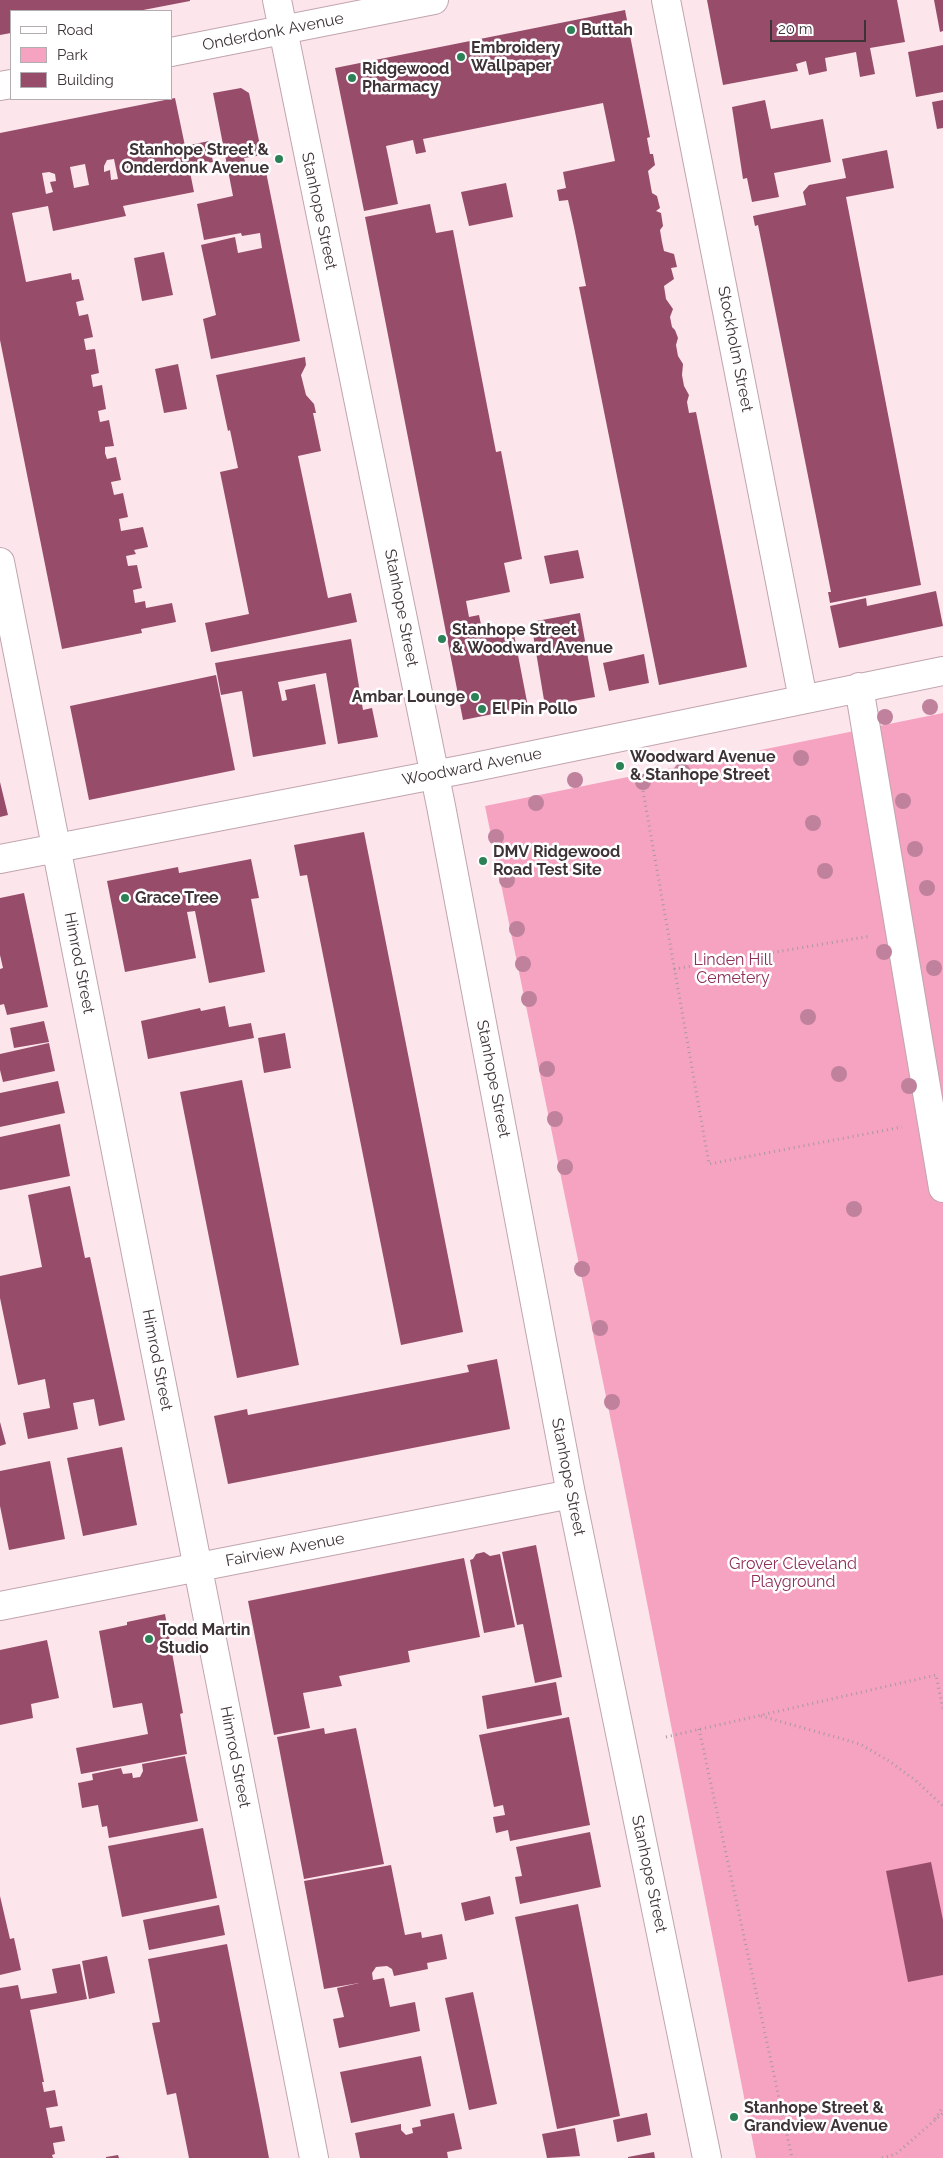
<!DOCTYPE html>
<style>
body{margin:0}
#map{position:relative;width:943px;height:2158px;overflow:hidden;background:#fde5ec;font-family:Raleway,sans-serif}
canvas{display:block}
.legend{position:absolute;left:10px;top:10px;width:162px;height:90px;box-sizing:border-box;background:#fff;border:1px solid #b2adaf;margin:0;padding:6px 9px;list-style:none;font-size:15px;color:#3e3337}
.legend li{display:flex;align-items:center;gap:10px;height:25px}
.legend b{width:25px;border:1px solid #b2adaf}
.scale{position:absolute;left:770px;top:20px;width:96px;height:22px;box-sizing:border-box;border:2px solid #3e3337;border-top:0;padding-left:6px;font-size:15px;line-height:18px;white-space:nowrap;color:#3e3337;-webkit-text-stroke:4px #fff;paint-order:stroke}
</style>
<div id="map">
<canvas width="943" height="2158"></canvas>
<ul class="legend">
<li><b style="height:6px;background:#fff"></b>Road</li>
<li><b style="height:14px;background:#f5a3c0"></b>Park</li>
<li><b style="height:14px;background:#974d69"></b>Building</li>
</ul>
<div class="scale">20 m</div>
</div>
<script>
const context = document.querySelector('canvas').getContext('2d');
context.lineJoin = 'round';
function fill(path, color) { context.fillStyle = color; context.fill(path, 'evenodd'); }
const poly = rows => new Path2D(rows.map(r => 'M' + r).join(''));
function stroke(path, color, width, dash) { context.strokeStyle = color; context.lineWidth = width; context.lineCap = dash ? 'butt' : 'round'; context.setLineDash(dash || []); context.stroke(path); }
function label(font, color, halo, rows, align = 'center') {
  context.font = font + ' Raleway,sans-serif'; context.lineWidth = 5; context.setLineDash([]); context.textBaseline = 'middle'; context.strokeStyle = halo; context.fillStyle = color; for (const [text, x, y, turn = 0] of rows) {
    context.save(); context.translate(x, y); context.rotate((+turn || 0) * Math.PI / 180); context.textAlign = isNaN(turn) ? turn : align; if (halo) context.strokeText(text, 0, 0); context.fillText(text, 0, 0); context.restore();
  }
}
fill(poly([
 [943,713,943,2158,756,2158,618,1455,485,806]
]), '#f5a3c0');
fill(poly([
 [0,0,190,0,190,1,138,11,11,11,11,33,0,35],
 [707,0,897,0,905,42,870,48,875,74,860,77,856,52,825,58,827,71,809,75,806,61,796,64,798,71,723,85],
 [934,0,943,0,943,31,940,32],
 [625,10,650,137,647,138,650,154,653,154,655,165,648,171,652,193,657,196,660,208,656,211,661,213,663,226,660,230,662,242,664,251,674,254,677,267,671,268,674,279,664,286,666,299,673,309,670,317,672,327,675,330,678,338,676,345,678,356,683,364,682,375,684,386,689,395,687,402,689,413,696,412,747,667,659,685,579,287,586,286,574,227,568,200,559,201,557,190,566,188,563,172,615,161,603,103,423,139,426,152,416,154,413,140,386,146,398,204,364,211,335,68],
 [943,45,943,92,916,97,908,52],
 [241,88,249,93,262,155,244,158,246,166,264,162,300,341,211,359,203,319,216,315,201,245,235,237,238,253,262,248,260,233,242,236,241,233,204,240,197,204,233,196,213,93],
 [175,98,185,146,209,141,213,162,189,167,194,192,123,206,126,216,53,231,48,206,12,213,26,282,71,273,72,280,79,279,84,300,76,302,79,316,88,314,93,337,84,339,86,350,95,349,99,373,91,375,93,387,102,385,106,409,98,411,100,422,109,420,114,446,105,447,105,453,107,459,116,457,121,480,111,482,114,495,123,493,128,517,119,519,121,531,143,527,148,547,134,550,136,554,126,556,128,566,137,565,142,588,133,590,135,603,145,601,146,608,172,603,176,622,141,629,142,633,62,649,0,340,0,133],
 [114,159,118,179,111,180,110,170,104,172,104,166,107,160],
 [85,164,89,185,74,188,70,167],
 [49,172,55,174,56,181,50,182,53,192,46,194,42,173],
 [765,100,771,129,823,119,831,162,774,173,779,197,752,202,747,178,743,179,732,107],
 [943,100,943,128,937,129,932,102],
 [887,150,894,188,846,197,921,585,830,603,828,592,831,592,767,269,758,225,755,226,753,216,806,205,803,192,809,185,846,178,842,159],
 [506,183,513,217,469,226,461,192],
 [430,204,436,233,453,230,496,452,501,451,522,559,504,563,510,592,466,601,469,617,479,615,483,634,513,629,528,707,463,720,365,217],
 [164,252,173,295,142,301,134,258],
 [305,357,306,365,301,375,306,395,314,404,316,413,313,413,321,451,298,456,328,598,351,593,357,622,211,652,205,623,249,614,220,472,238,468,230,430,228,431,216,375],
 [178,364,187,409,164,413,155,369],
 [578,550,584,578,550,584,544,556],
 [936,591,943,626,839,648,830,606,866,598,867,606],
 [580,613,595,697,545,706,531,622],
 [351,639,363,710,372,708,378,737,338,744,326,673,278,682,282,701,287,700,285,690,315,684,326,744,253,757,242,691,221,695,215,663],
 [644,654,649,683,609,691,603,663],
 [216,675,235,770,89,800,70,706],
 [0,782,8,815,0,817],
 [364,832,463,1332,401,1345,307,875,300,876,294,845],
 [251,859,259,898,251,899,265,972,209,983,195,911,187,912,196,958,125,972,107,881,178,867,179,873],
 [24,893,48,1007,7,1015,4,1004,0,1005,0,969,3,968,0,955,0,898],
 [225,1006,229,1027,251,1023,254,1038,148,1059,141,1021,200,1008,201,1011],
 [44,1021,49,1042,14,1048,10,1028],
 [285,1033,291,1068,264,1073,258,1038],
 [49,1043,55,1071,3,1082,0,1070,0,1054],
 [242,1080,299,1365,237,1378,180,1092],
 [58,1081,65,1113,0,1127,0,1093],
 [60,1124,70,1176,0,1190,0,1137],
 [70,1186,85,1258,90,1257,125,1420,99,1426,94,1399,73,1403,78,1429,28,1439,23,1413,50,1408,45,1379,18,1385,0,1298,0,1276,42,1267,28,1195],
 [497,1359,510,1429,228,1484,214,1416,247,1409,248,1415,469,1372,467,1365],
 [0,1422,6,1444,0,1446],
 [122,1447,137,1525,83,1536,67,1458],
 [50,1461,65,1539,9,1550,0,1506,0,1471],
 [536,1545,562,1677,535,1683,523,1624,517,1625,502,1552],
 [484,1552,490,1556,500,1554,515,1627,484,1633,470,1560,473,1559,476,1554],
 [464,1558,480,1637,408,1651,410,1662,339,1676,342,1686,303,1693,310,1728,274,1735,248,1601],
 [165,1614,183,1713,180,1714,187,1754,81,1774,76,1748,148,1734,142,1703,113,1708,99,1631,127,1625,127,1622],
 [47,1640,59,1698,31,1704,33,1718,0,1725,0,1650],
 [556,1682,562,1715,487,1729,482,1696],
 [569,1717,590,1825,510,1841,508,1830,496,1833,493,1817,505,1815,503,1805,494,1807,479,1735],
 [324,1728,325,1734,356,1728,384,1864,304,1879,277,1737],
 [185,1756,198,1821,109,1838,107,1826,102,1827,98,1805,82,1808,78,1783,93,1780,92,1774,121,1768,123,1774,132,1773,133,1778,140,1777,143,1771,142,1764],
 [203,1828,217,1898,122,1917,108,1846],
 [590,1832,601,1887,520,1904,515,1877,522,1876,516,1847],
 [931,1862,943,1920,943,1975,908,1982,886,1871],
 [391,1865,405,1935,421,1932,422,1938,442,1934,447,1959,427,1963,428,1969,394,1976,392,1969,387,1966,376,1967,372,1973,373,1980,384,1978,390,2007,415,2002,420,2031,339,2048,333,2019,344,2017,337,1988,359,1983,324,1989,304,1881],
 [0,1896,10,1939,14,1938,21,1970,0,1975],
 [490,1896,494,1914,465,1921,461,1903],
 [578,1904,620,2116,557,2129,515,1917],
 [219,1905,225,1935,149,1950,143,1920],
 [227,1944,259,2105,269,2158,189,2158,176,2093,167,2095,152,2023,160,2022,148,1959],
 [107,1956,115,1993,89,1999,82,1961],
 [80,1964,87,1999,30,2010,44,2082,42,2082,44,2092,55,2090,58,2106,46,2108,50,2128,62,2126,65,2141,53,2143,55,2154,52,2155,53,2158,0,2158,0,1988,18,1985,21,1999,57,1993,52,1969],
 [473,1992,497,2104,469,2110,445,1998],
 [421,2056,431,2106,351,2123,340,2072],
 [454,2113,462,2149,447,2152,448,2158,360,2158,355,2133,401,2124,401,2130,406,2135,413,2133,412,2128,421,2126,420,2120],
 [647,2113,651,2135,617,2142,613,2120],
 [575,2128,580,2156,547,2158,542,2134],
 [654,2152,655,2158,628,2158,628,2157],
 [118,2155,119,2158,106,2158,106,2157]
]), '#974d69');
const minor = poly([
 [277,0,441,806,571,1494,707,2158],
 [666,0,803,699],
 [171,52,434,0],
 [0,86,11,84],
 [0,562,314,2158],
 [859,687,943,1188],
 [0,859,470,768,943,671],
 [0,1606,571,1494]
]);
stroke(minor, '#c1a5ae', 30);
stroke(poly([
 [643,791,709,1164,902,1127],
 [674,969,871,936],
 [761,1716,860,1744,889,1761,915,1780,943,1806],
 [699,1729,792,2158],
 [666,1737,936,1675,943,1709],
 [935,2119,943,2107],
 [882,2158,896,2154,943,2113]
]), '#aa989e', 3, [1, 4]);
stroke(minor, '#fff', 28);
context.fillStyle = '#bf819b';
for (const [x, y] of [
 [930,707],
 [885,717],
 [801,758],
 [682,771],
 [575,780],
 [643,782],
 [903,801],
 [536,803],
 [813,823],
 [496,837],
 [915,849],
 [825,871],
 [507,880],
 [927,888],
 [517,929],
 [884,952],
 [523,964],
 [934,968],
 [529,999],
 [808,1017],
 [547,1069],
 [839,1074],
 [909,1086],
 [555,1119],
 [565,1167],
 [854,1209],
 [582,1269],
 [600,1328],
 [612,1402]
]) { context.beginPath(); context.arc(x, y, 8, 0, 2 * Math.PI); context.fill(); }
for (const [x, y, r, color] of [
 [571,30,5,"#2c8256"],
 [461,57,5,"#2c8256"],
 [352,78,5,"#2c8256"],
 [279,159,5,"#2c8256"],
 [442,639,5,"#2c8256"],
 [475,697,5,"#2c8256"],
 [482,709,5,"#2c8256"],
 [620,766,5,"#2c8256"],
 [483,861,5,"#2c8256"],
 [125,898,5,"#2c8256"],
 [149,1639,5,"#2c8256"],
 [734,2117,5,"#2c8256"]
]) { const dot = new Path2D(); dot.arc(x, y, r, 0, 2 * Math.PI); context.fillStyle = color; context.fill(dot); stroke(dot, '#fff', 2); }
label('bold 16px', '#3e3337', '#fff', [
 ["Buttah",581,30],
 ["Embroidery",471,48],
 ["Wallpaper",471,66],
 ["Ridgewood",362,69],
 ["Pharmacy",362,87],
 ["Stanhope Street &",269,150,"right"],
 ["Onderdonk Avenue",269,168,"right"],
 ["Stanhope Street",452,630],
 ["& Woodward Avenue",452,648],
 ["Ambar Lounge",465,697,"right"],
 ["El Pin Pollo",492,709],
 ["Woodward Avenue",630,757],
 ["& Stanhope Street",630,775],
 ["DMV Ridgewood",493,852],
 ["Road Test Site",493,870],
 ["Grace Tree",135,898],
 ["Todd Martin",159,1630],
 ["Studio",159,1648],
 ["Stanhope Street &",744,2108],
 ["Grandview Avenue",744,2126]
], 'left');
label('16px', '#3e3337', '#fff', [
 ["Onderdonk Avenue",273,32,-11],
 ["Stanhope Street",319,211,78],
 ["Stockholm Street",735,349,79],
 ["Stanhope Street",401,608,79],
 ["Woodward Avenue",472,767,-11],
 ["Himrod Street",79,963,79],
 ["Stanhope Street",493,1079,79],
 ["Himrod Street",157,1360,79],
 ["Stanhope Street",568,1477,79],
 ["Fairview Avenue",285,1550,-11],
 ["Himrod Street",235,1757,79],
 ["Stanhope Street",649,1874,78]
]);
label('16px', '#8d2f58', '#fff', [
 ["Linden Hill",733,960],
 ["Cemetery",733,978],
 ["Grover Cleveland",793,1564],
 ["Playground",793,1582]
]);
</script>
